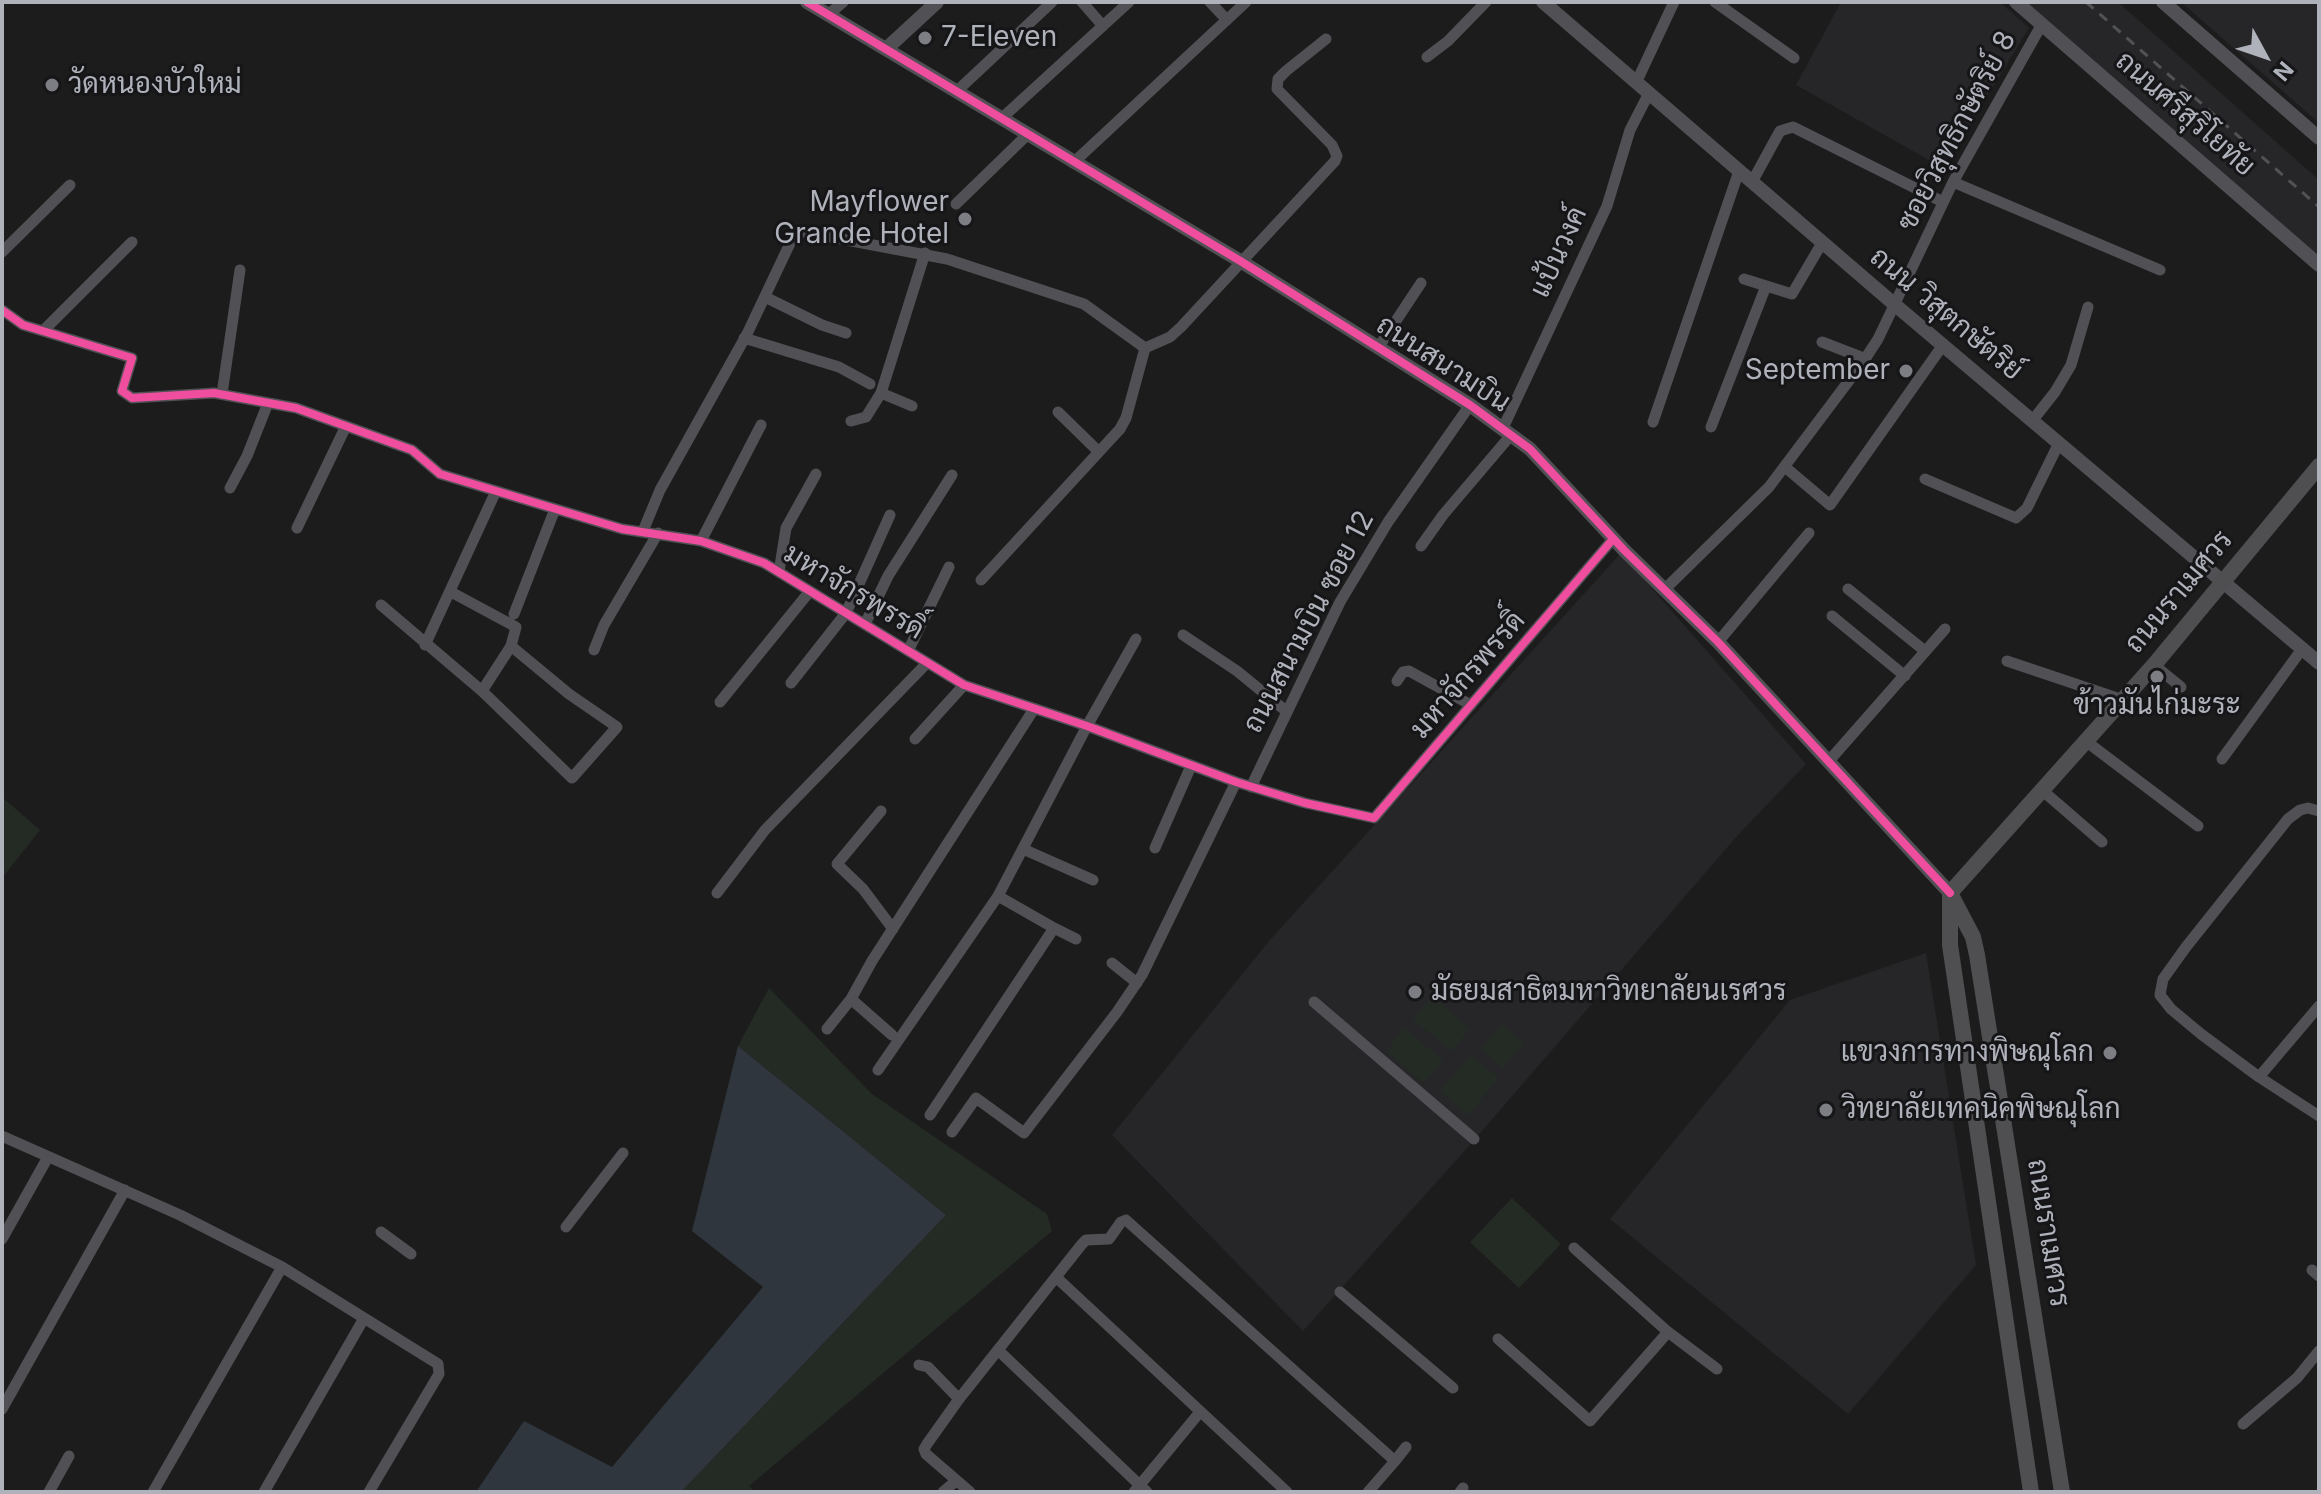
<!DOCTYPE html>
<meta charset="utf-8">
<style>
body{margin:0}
#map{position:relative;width:2321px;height:1494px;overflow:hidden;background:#1c1c1c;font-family:Inter,sans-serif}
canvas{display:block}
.frame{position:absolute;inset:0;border:4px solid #afb2bb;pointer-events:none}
.north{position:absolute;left:2225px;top:16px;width:80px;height:80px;-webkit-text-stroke:6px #161618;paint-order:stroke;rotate:130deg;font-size:22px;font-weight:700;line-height:32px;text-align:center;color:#afb2bb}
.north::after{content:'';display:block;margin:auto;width:28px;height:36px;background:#afb2bb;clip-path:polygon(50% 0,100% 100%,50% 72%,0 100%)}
</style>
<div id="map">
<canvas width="2321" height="1494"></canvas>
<div class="frame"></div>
<div class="north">N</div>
</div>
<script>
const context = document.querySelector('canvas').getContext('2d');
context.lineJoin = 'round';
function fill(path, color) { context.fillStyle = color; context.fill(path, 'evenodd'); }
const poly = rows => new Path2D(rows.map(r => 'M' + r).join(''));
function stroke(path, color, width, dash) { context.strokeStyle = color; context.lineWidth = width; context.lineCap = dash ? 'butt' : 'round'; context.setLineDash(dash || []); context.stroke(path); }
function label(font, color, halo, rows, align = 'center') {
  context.font = font + ' Inter,Sarabun,sans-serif'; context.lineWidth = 6; context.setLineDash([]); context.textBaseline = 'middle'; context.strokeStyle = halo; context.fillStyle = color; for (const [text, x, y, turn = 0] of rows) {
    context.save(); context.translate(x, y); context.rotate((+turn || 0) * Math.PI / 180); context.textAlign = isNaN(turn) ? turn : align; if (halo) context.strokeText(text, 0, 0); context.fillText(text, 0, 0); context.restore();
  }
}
fill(poly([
 [1841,2,2000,2,2029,28,1943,168,1796,85],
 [2025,2,2118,2,2319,180,2319,256],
 [2181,2,2319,2,2319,123],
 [1621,553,1806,764,1738,835,1469,1146,1303,1331,1112,1135,1269,941],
 [1926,953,1976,1265,1848,1414,1610,1219,1790,1000]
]), '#262628');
fill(poly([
 [2,797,40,830,2,878],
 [769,988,872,1094,1047,1214,1052,1231,749,1486,755,1492,681,1492,946,1215,738,1046],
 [1432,996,1470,1029,1451,1051,1413,1019],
 [1502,1024,1524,1043,1503,1068,1481,1049],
 [1405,1028,1443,1061,1424,1083,1386,1051],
 [1471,1055,1499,1078,1468,1115,1440,1091],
 [1512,1198,1561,1244,1519,1288,1470,1242]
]), '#242b25');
fill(poly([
 [738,1046,946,1215,681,1492,476,1492,524,1421,612,1467,763,1287,692,1231]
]), '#30363e');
stroke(poly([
 [1082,2,1103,26],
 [1210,2,1227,20],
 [1715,2,1794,58],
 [828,15,843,2],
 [1427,57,1448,41,1486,2],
 [1636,83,1674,2],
 [957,91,1052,2],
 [1002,118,1129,2],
 [1073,163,1246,2],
 [1752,182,1780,131,1793,127,1943,202],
 [1953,182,2160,270],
 [956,204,1028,134],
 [2,252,70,185],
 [1744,279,1792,294,1822,243],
 [765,297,822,325,846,333],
 [2,310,23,325,132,358,122,391,132,398,214,393,296,408,412,450,440,474,622,529,701,541,764,563,964,685,1087,726,1236,782,1305,803,1374,818,1613,539],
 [43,331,132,242],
 [744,338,839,367,870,384],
 [1822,342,1866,359],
 [1378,348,1421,283],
 [881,393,912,406],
 [222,394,240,270],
 [1058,412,1098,451],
 [851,421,866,417,881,393,925,253],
 [2032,421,2055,392,2071,365,2088,307],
 [1653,422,1739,171],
 [1711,427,1766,286],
 [1503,428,1607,206,1630,130,1649,93],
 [1785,467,1830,505,1943,345],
 [1925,479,2016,518,2027,508,2059,443],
 [230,488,247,456,268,403],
 [297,528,346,426],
 [643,531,660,490,747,334,793,237,799,231,947,259,1084,304,1145,348,1170,337,1181,327,1335,161,1337,156,1332,145,1277,89,1278,79,1286,71,1326,39],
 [701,541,761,425],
 [1421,546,1443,515,1511,435],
 [779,572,786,528,816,474],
 [981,580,1120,429,1126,418,1145,348],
 [1665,589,1769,487,1863,362,1878,339,1953,182,2042,24],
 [1848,589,1925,651],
 [451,592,516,627,511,646,482,691],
 [381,605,482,691,572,778,617,727,569,694,511,646],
 [514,614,555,509],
 [1832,616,1905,676],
 [865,624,888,576,952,475],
 [1183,635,1237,671,1286,711],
 [1718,642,1809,533],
 [425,645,496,491],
 [594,650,604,625,658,533],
 [908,651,949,567],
 [2007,661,2123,700],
 [2154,665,2181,687],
 [1397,681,1403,672,1409,671,1471,705],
 [791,683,846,613,890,515],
 [720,702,810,591],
 [915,739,964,685],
 [2087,742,2198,826],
 [2222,759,2302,649],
 [1828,762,1945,629],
 [1251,787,1340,602,1388,522,1470,405],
 [2043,791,2102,842],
 [881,811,837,864,863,889,893,929],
 [2319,811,2308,808,2300,810,2288,819,2186,947,2163,979,2160,995,2171,1009,2201,1034,2259,1077,2319,1116],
 [1155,848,1191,766],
 [1023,849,1093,880],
 [717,893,765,830,927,663],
 [1054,928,1076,939],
 [1112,963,1137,983],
 [851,999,892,1035],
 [1314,1002,1474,1139],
 [827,1029,851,999,872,961,1034,709],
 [878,1070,998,896,1087,726,1136,639],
 [2259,1077,2319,1006],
 [930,1115,1054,928,998,896],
 [952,1132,976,1098,1024,1133,1117,1012,1142,975,1236,782],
 [2,1136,180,1215,282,1267,438,1364,439,1374,369,1492],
 [566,1227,623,1153],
 [381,1232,411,1254],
 [2,1239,48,1157],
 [1574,1248,1668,1332,1717,1369],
 [2312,1270,2319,1276],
 [1057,1278,1287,1492],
 [1340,1292,1453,1388],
 [1498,1339,1590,1421,1668,1332],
 [999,1351,1147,1492],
 [919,1365,928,1367,959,1399],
 [2,1409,125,1190],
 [2243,1424,2297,1378,2319,1351],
 [49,1492,69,1456],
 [153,1492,282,1267],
 [264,1492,363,1320],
 [943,1492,956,1481],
 [970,1492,926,1454,924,1449,927,1444,959,1399,1082,1244,1086,1240,1109,1239,1121,1222,1126,1220,1395,1461,1406,1447],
 [1134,1492,1200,1412],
 [1368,1492,1395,1461],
 [1460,1492,1463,1488]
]), '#515155', 11);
stroke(poly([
 [807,2,1242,262,1470,405,1530,449,1624,550,1718,642,1950,893],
 [1543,2,1894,304,2319,663],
 [2016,2,2319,265],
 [2163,2,2319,138],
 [886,49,937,2]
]), '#515155', 14);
stroke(poly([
 [1951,895,1973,937,1977,955,2062,1492],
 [2031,1492,1950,945,1950,893,2154,665,2319,466]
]), '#4f4f52', 16);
stroke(poly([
 [2086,2,2319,207]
]), '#515254', 3, [10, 8]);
stroke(poly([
 [807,2,1242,262,1470,405,1530,449,1624,550,1718,642,1950,893],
 [2,310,23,325,132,358,122,391,132,398,214,393,296,408,412,450,440,474,622,529,701,541,764,563,964,685,1087,726,1236,782,1305,803,1374,818,1613,539]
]), '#ef4d9e', 8);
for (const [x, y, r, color] of [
 [925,38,8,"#7c7e83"],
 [52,85,8,"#7c7e83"],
 [965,219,8,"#7c7e83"],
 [1906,371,8,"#7c7e83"],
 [2157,677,8,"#7c7e83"],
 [1415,992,8,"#7c7e83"],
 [2110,1053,8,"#7c7e83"],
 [1826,1110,8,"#7c7e83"]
]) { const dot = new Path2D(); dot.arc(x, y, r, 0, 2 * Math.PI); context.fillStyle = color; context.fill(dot); stroke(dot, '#161618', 3); }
label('28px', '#afb2bb', '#161618', [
 ["7-Eleven",941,38],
 ["วัดหนองบัวใหม่",68,85],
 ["Mayflower",949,203,"right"],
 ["Grande Hotel",949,235,"right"],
 ["September",1890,371,"right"],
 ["ข้าวมันไก่มะระ",2157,706,"center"],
 ["มัธยมสาธิตมหาวิทยาลัยนเรศวร",1431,992],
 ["แขวงการทางพิษณุโลก",2094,1053,"right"],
 ["วิทยาลัยเทคนิคพิษณุโลก",1842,1110]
], 'left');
label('28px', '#afb2bb', '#161618', [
 ["ถนนศรีสุริโยทัย",2185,114,41],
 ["ซอยวิสุทธิกษัตริย์ 8",1957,131,-62],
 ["แป้นวงค์",1559,252,-65],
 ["ถนน วิสุตกษัตริย์",1946,314,40],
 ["ถนนสนามบิน",1443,364,33],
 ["มหาจักรพรรดิ์",854,592,31],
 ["ถนนราเมศวร",2179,592,-50],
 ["ถนนสนามบิน ซอย 12",1309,622,-62],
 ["มหาจักรพรรดิ์",1468,675,-49],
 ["ถนนราเมศวร",2048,1233,81]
]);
</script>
